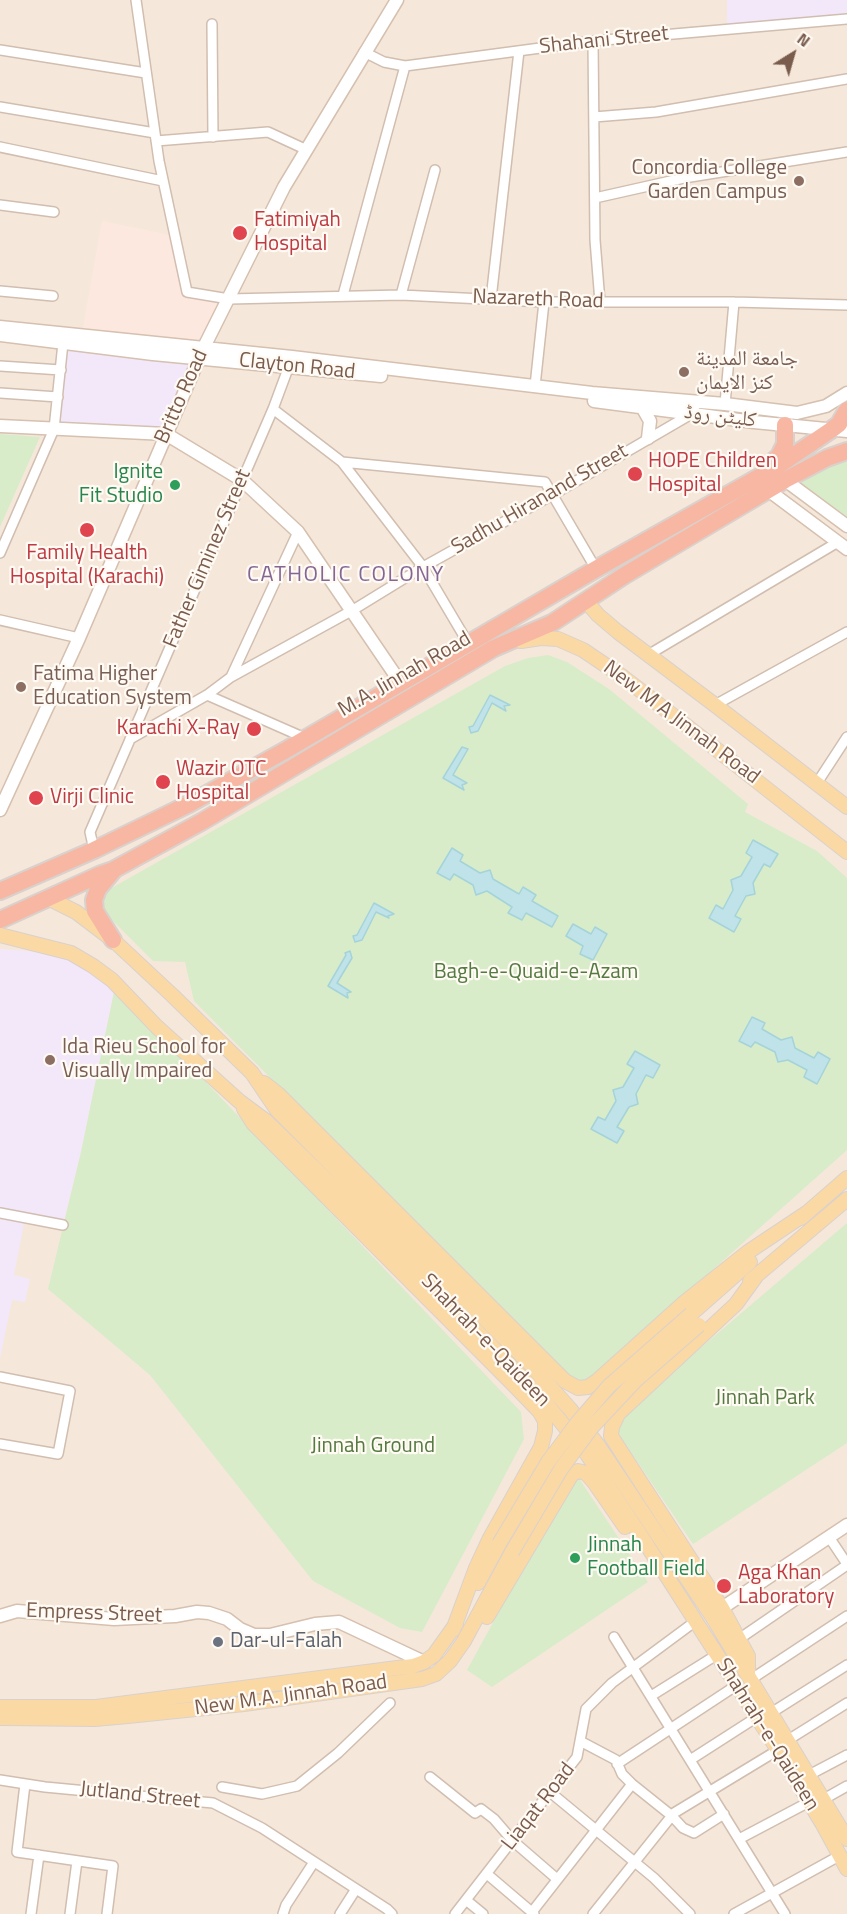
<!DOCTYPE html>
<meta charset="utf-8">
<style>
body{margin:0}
#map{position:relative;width:847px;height:1914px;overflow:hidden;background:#fdf6ec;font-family:"Titillium Web",sans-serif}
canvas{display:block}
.north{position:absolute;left:763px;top:24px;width:60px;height:60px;-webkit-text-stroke:4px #fffaf3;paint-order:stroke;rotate:37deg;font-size:16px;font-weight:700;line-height:24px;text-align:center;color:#7a5c4d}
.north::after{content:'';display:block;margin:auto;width:21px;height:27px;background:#7a5c4d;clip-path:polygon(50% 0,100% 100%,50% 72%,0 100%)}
</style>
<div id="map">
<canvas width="847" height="1914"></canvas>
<div class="north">N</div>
</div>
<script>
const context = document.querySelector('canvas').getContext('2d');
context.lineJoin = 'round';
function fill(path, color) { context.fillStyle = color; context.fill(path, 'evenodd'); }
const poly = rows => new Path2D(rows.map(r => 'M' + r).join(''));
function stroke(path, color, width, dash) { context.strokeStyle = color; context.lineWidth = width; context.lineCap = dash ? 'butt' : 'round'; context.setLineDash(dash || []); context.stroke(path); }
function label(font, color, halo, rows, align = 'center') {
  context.font = font + ' "Titillium Web","Noto Naskh Arabic",sans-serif'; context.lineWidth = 4.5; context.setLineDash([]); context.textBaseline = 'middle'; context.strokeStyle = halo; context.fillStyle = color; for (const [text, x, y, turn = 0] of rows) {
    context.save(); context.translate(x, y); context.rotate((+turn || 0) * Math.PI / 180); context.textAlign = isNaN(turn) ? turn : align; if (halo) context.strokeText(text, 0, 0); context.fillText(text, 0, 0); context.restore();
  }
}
fill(poly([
 [0,0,847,0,847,1914,0,1914]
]), '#f5e8da');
fill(poly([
 [102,221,174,236,187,292,228,299,201,349,81,340]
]), '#fde8e0');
fill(poly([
 [727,0,847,0,847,19,727,29],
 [64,339,201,349,166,434,54,429],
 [0,949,40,952,61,957,77,963,115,987,81,1152,63,1225,25,1218,14,1275,30,1279,25,1302,12,1300,0,1358]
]), '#f3e8fa');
fill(poly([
 [0,434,40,437,0,527],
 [847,451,847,525,785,480],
 [548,655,567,662,609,689,748,804,745,812,817,851,847,878,847,1150,588,1381,578,1382,570,1379,194,1001,185,962,153,961,107,915,103,907,102,900,104,894,108,890,505,666,528,658],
 [115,987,521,1412,524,1439,422,1632,400,1628,313,1581,150,1375,48,1289,81,1152],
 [847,1223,847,1443,693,1544,620,1436,618,1426,623,1414],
 [578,1477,648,1582,492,1687,467,1670,569,1484]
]), '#d8ecc9');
const water = poly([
 [490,695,510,705,504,706,506,711,492,703,478,731,471,733,469,727,473,726,490,695],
 [462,747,468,749,453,775,467,783,462,785,464,790,443,778,462,747],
 [753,840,778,854,770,867,764,864,753,883,755,894,746,896,735,916,741,919,734,932,709,918,716,905,723,909,733,890,731,880,741,876,752,857,746,853,753,840],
 [452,848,463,855,460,861,480,873,490,870,493,879,519,894,523,887,536,895,532,901,558,916,552,927,526,913,522,920,508,913,512,907,487,891,476,895,473,885,454,874,450,880,437,873,452,848],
 [374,903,394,914,388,916,389,918,376,912,362,940,355,942,353,936,357,935,374,903],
 [573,924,591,934,595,927,607,934,593,960,580,954,583,946,566,936,573,924],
 [350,951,352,958,337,983,351,992,347,993,348,998,328,986,346,955,345,953,350,951],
 [752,1017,765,1023,762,1029,781,1040,792,1037,795,1048,814,1058,818,1052,830,1059,817,1084,804,1077,807,1070,788,1060,778,1062,775,1052,755,1042,751,1047,739,1041,752,1017],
 [635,1051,660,1065,653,1078,646,1075,636,1094,638,1104,629,1107,617,1127,624,1131,617,1143,591,1129,598,1117,605,1120,616,1101,613,1090,623,1087,634,1068,627,1064,635,1051]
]);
fill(water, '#bfe3e8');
stroke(water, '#a5d3da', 1.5);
const street = poly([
 [136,0,159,161,187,292,229,299,401,295,544,302,734,302,847,305],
 [212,24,213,137],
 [593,41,595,240,600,302],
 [0,50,146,73],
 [364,52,384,62,405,66,593,41,847,19],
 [0,107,155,133],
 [594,117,656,112,847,79],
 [156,141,268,132,307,150],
 [0,147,163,181],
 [595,198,684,178,847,152],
 [0,205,54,212],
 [0,291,53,296],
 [343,295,405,66],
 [401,295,435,170],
 [491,299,519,51],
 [0,366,61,370],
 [535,386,544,302],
 [0,393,58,397],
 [725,404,734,302],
 [273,409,342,462,423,567,468,643],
 [342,462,545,482,596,569],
 [0,553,54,429,63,343],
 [0,620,79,638],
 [648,655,838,542],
 [231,677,298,532],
 [207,695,305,738],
 [715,705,847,632],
 [130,739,207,695,231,677,353,610,423,567,554,494,693,413,696,402],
 [817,783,847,737],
 [94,850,90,832,273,409,289,366],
 [0,1213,63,1225],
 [0,1377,70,1391,58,1454,0,1444],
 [829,1537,847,1564],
 [614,1637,785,1914],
 [739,1639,847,1565],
 [750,1680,847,1616],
 [651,1696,718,1654],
 [771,1713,847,1665],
 [788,1740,847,1703],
 [580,1741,616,1760,622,1774,632,1784,672,1816,683,1828,694,1833,724,1814],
 [690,1760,757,1717],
 [617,1764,737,1685],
 [809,1775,847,1755],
 [430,1777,475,1813,481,1809,494,1819,513,1841,557,1879],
 [0,1780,45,1787,213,1803,262,1828,387,1909,392,1914],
 [25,1784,17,1852,113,1866,107,1914],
 [222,1787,262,1794,297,1786,338,1753,390,1703],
 [550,1792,654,1878,690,1914],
 [824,1799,847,1786],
 [739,1839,809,1802],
 [487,1874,534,1914],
 [466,1900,483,1914],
 [532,1912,632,1784],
 [31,1914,39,1855],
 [70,1914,77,1861],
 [283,1914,286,1905,314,1862],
 [340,1914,356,1889],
 [455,1914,577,1757,586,1709,612,1683,689,1626],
 [593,1914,674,1813,778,1750],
 [734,1914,839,1856]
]);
const secondary = poly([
 [0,327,292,357,592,393,725,404,797,413,826,406,847,393],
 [0,335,153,354,381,376],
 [594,401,754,422,847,431],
 [642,407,650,421,648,438],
 [0,426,166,434,242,480,298,532,400,682],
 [785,480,847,526],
 [768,490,847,549],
 [0,810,79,638,203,349,284,187,397,0],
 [722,1608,847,1525],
 [0,1616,17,1611,114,1619,175,1616,197,1612,209,1613,227,1619,240,1629,254,1635,270,1635,315,1624,339,1622,424,1662]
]);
const primary = poly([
 [586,601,598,615,618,632,715,705,847,807],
 [521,641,541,638,558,639,583,650,623,677,688,727,847,852],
 [48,898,76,912,113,940,172,995,252,1073,277,1110,531,1365,570,1409,597,1444,712,1616,847,1839],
 [0,935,71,953,93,966,112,980,157,1027,239,1101,266,1121,373,1225,540,1396,587,1454,643,1539,778,1750,822,1823,847,1869],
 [264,1083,278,1094,565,1381,578,1388,588,1387,597,1381,685,1302,748,1252,808,1212],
 [244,1109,253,1123,512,1383,540,1412,545,1421,545,1431,541,1447,489,1540,476,1568,453,1630],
 [801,1218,847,1178],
 [750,1281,847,1199],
 [691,1314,750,1262],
 [478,1583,499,1544],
 [487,1617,572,1474,578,1471,586,1473,594,1482,625,1527],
 [748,1675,748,1656,722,1608,611,1436,612,1427,618,1414,736,1304,757,1275],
 [0,1707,96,1707,413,1666,424,1662,434,1655,456,1624],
 [0,1718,95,1719,128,1716,244,1704,422,1679,436,1674,450,1661,464,1641,512,1552]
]);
const highway = poly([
 [767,467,779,456,785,444,785,425],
 [113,871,98,889,94,900,95,911,113,940],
 [0,891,94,850,189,804,286,750,596,569,775,468,831,430,839,424,847,410],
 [0,920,99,875,113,870,203,821,494,648,552,623,625,575,785,480,827,458,847,451]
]);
stroke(street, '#d1beb0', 12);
stroke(secondary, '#d6c0b0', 15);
stroke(primary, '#dad1cd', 16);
stroke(highway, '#dad1cd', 20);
stroke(street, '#fff', 9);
stroke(secondary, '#fff', 12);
stroke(primary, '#fbd9a5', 14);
stroke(highway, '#f7b7a3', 16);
const primaryBridge = poly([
 [499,1544,548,1462,578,1422,609,1386,691,1314],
 [512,1552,561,1469,591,1428,636,1380,699,1325]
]);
stroke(primaryBridge, '#dad1cd', 16, []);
stroke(primaryBridge, '#fbd9a5', 14);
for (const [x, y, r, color] of [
 [799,181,6,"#8d6e63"],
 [240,233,8,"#e0444e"],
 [684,372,6,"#8d6e63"],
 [635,474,8,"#e0444e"],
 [175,485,6,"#2e9e5b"],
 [87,530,8,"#e0444e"],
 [21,687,6,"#8d6e63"],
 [254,729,8,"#e0444e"],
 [163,782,8,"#e0444e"],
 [36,798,8,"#e0444e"],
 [50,1060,6,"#8d6e63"],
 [575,1558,6,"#2e9e5b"],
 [724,1586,8,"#e0444e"],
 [218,1642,6,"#6b7280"]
]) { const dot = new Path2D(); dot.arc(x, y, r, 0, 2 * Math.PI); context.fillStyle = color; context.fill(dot); stroke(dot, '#fffaf3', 2); }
label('21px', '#7a5c4d', '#fffaf3', [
 ["Shahani Street",604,41,-6],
 ["Nazareth Road",538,300,2],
 ["Clayton Road",297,367,6],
 ["Britto Road",182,397,-66],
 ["کلیٹن روڈ",720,417,7],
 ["Sadhu Hiranand Street",540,500,-30],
 ["Father Giminez Street",208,559,-67],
 ["M.A. Jinnah Road",405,675,-30],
 ["New M A Jinnah Road",681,723,37],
 ["Shahrah-e-Qaideen",485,1341,46],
 ["Empress Street",94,1614,2],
 ["New M.A. Jinnah Road",291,1696,-8],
 ["Shahrah-e-Qaideen",767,1735,58],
 ["Jutland Street",140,1796,6],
 ["Liaqat Road",539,1807,-52]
]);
label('21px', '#785e54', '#fffaf3', [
 ["Concordia College",787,169,"right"],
 ["Garden Campus",787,193,"right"],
 ["جامعة المدينة",696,360],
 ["كنز الايمان",696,384],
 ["Fatima Higher",33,675],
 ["Education System",33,699],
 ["Ida Rieu School for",62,1048],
 ["Visually Impaired",62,1072]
], 'left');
label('21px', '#be3a42', '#fffaf3', [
 ["Fatimiyah",254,221],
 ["Hospital",254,245],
 ["HOPE Children",648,462],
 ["Hospital",648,486],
 ["Family Health",87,554,"center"],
 ["Hospital (Karachi)",87,578,"center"],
 ["Karachi X-Ray",240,729,"right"],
 ["Wazir OTC",176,770],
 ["Hospital",176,794],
 ["Virji Clinic",50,798],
 ["Aga Khan",738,1574],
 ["Laboratory",738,1598]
], 'left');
label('21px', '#27864d', '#fffaf3', [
 ["Ignite",163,473],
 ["Fit Studio",163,497],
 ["Jinnah",587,1546,"left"],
 ["Football Field",587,1570,"left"]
], 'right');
label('21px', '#537a41', '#fffaf3', [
 ["Bagh-e-Quaid-e-Azam",536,973],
 ["Jinnah Park",765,1399],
 ["Jinnah Ground",373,1447]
]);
label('21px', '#5b616d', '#fffaf3', [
 ["Dar-ul-Falah",230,1642]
], 'left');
context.letterSpacing = '1.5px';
label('22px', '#846695', '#fffaf3', [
 ["CATHOLIC COLONY",346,576]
]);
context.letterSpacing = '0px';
</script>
